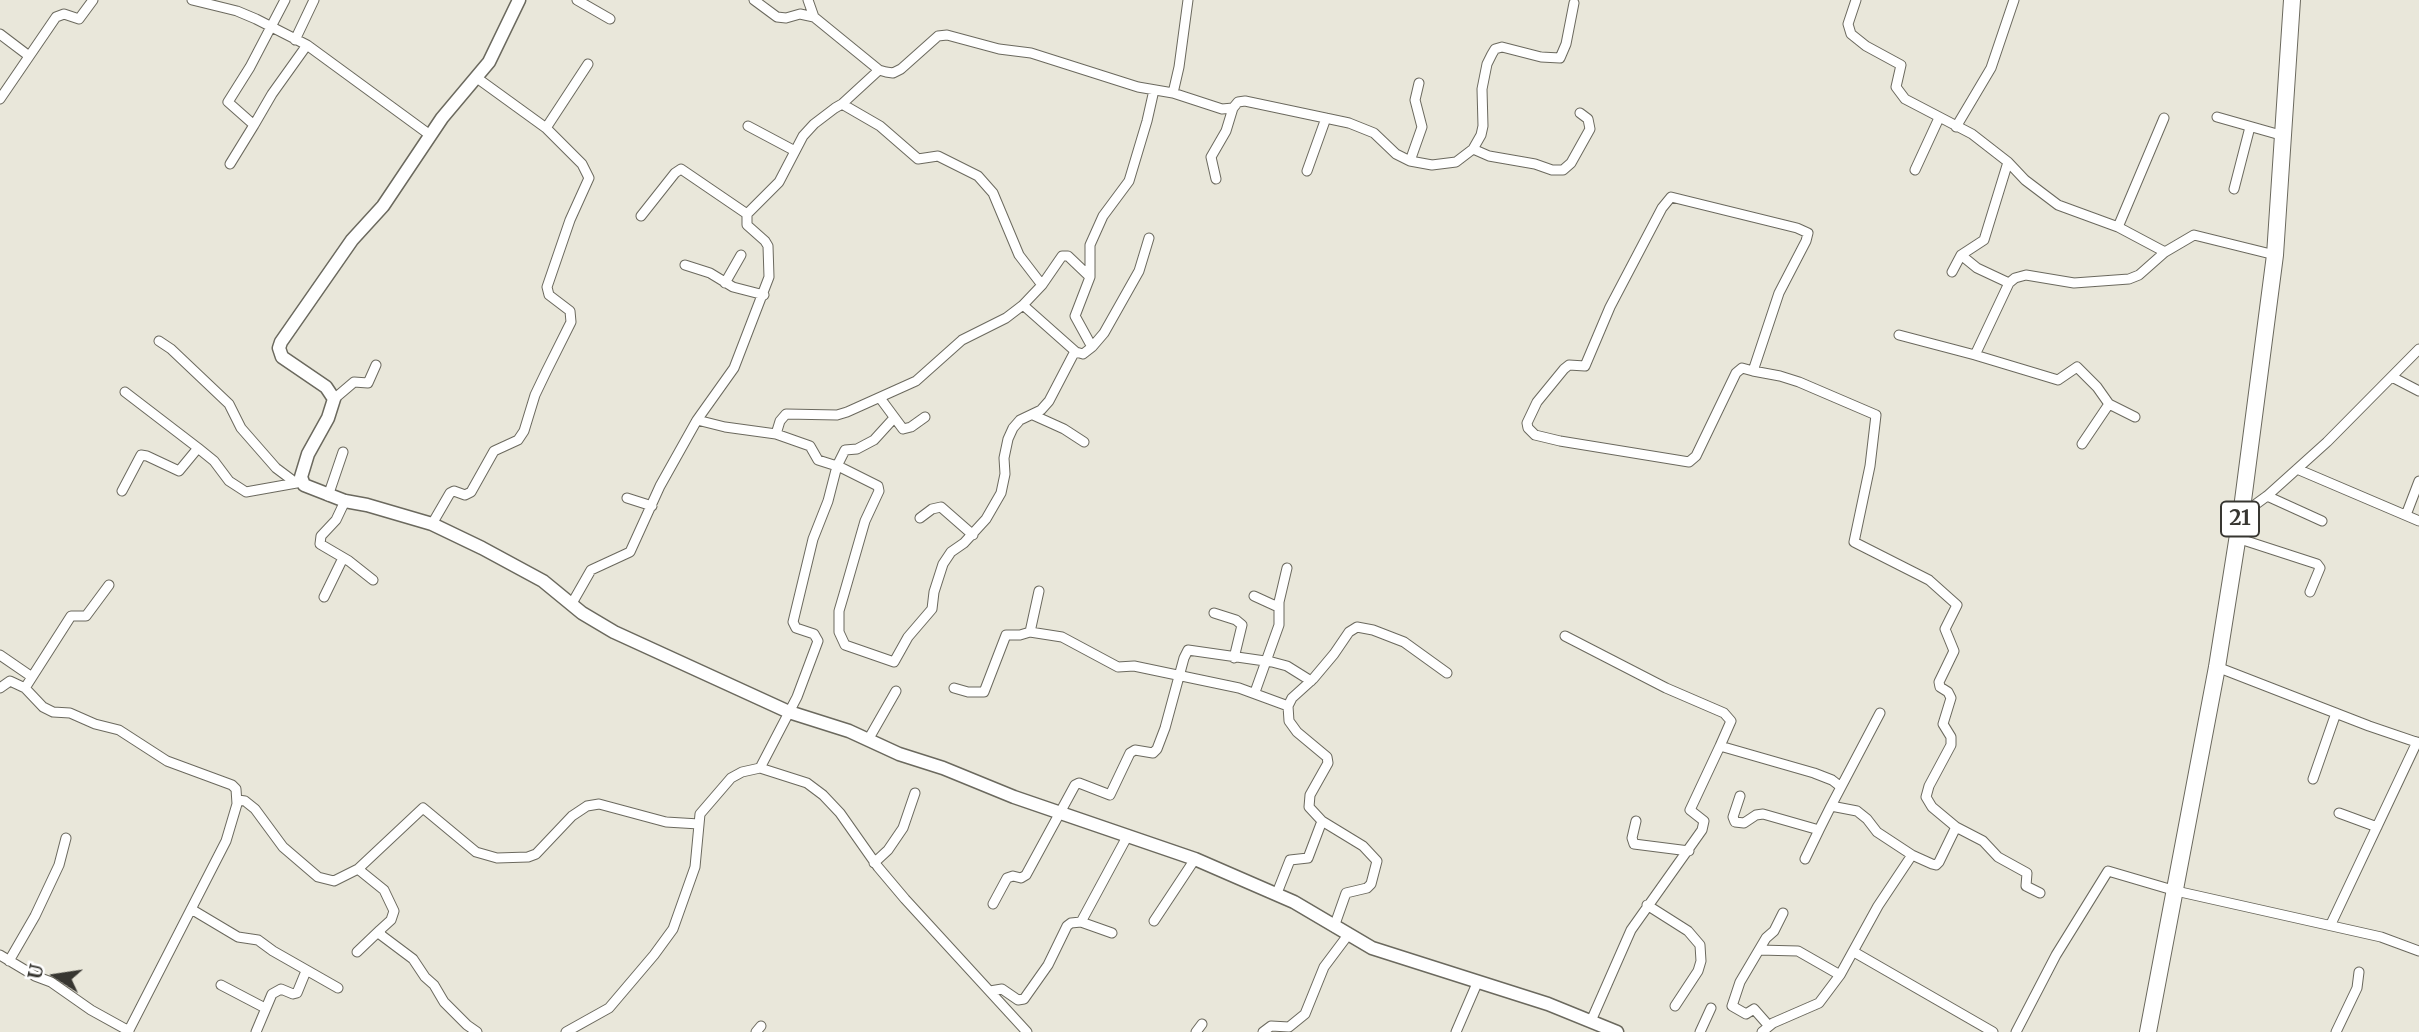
<!DOCTYPE html>
<style>
body{margin:0}
#map{position:relative;width:2419px;height:1032px;overflow:hidden;background:#e9e7da;font-family:Merriweather,serif}
canvas{display:block}
.north{position:absolute;left:21px;top:941px;width:70px;height:70px;-webkit-text-stroke:5px #fff;paint-order:stroke;rotate:282deg;font-size:19px;font-weight:700;line-height:28px;text-align:center;color:#373631}
.north::after{content:'';display:block;margin:auto;width:24px;height:32px;background:#373631;clip-path:polygon(50% 0,100% 100%,50% 72%,0 100%)}
</style>
<div id="map">
<canvas width="2419" height="1032"></canvas>
<div class="north">U</div>
</div>
<script>
const context = document.querySelector('canvas').getContext('2d');
context.lineJoin = 'round';
const poly = rows => new Path2D(rows.map(r => 'M' + r).join(''));
function stroke(path, color, width, dash) { context.strokeStyle = color; context.lineWidth = width; context.lineCap = dash ? 'butt' : 'round'; context.setLineDash(dash || []); context.stroke(path); }
function label(font, color, halo, rows, align = 'center') {
  context.font = font + ' Merriweather,serif'; context.lineWidth = 5; context.setLineDash([]); context.textBaseline = 'middle'; context.strokeStyle = halo; context.fillStyle = color; for (const [text, x, y, turn = 0] of rows) {
    context.save(); context.translate(x, y); context.rotate((+turn || 0) * Math.PI / 180); context.textAlign = isNaN(turn) ? turn : align; if (halo) context.strokeText(text, 0, 0); context.fillText(text, 0, 0); context.restore();
  }
}
const street = poly([
 [192,0,237,11,256,19,307,45,430,135],
 [577,0,610,19],
 [754,0,777,17,786,18,800,14,814,17,879,70,886,72,893,73,901,69,938,36,947,35,999,49,1031,53,1138,87,1173,93,1179,67,1188,0],
 [808,0,814,17],
 [1856,0,1848,24,1851,34,1866,46,1901,65,1896,87,1905,99,1972,134,2008,162,2025,180,2058,205,2118,227,2165,252,2194,235,2275,255],
 [0,34,29,56],
 [295,40,314,0],
 [477,78,546,128,588,64],
 [1173,93,1222,109,1233,108,1238,102,1245,101,1349,123,1374,133,1396,154,1410,161,1432,165,1456,162,1473,149,1481,135,1483,126,1482,89,1487,64,1492,54,1495,49,1502,47,1541,57,1560,58,1566,44,1574,3],
 [0,99,56,17,64,14,79,19,93,0],
 [842,104,879,70],
 [2217,117,2284,136],
 [254,125,272,94,307,45],
 [748,126,795,151],
 [1956,127,1991,68,2014,0],
 [1473,149,1489,156,1535,164,1552,170,1563,170,1571,163,1590,129,1588,119,1580,113],
 [1410,161,1422,127,1415,100,1419,83],
 [2008,162,1984,240,1961,255,1977,268,2009,283,1975,355,2058,380,2077,367,2097,387,2109,404,2135,417],
 [230,164,254,125,228,102,250,67,285,0],
 [1915,170,1939,118],
 [1307,171,1326,118],
 [1216,179,1211,157,1226,131,1233,108],
 [2234,189,2250,127],
 [641,216,675,173,681,169,747,214],
 [2118,227,2164,118],
 [685,265,710,273,733,287,764,295],
 [1952,272,1961,255],
 [725,283,741,255],
 [2009,283,2015,278,2026,275,2074,283,2129,279,2139,275,2165,252],
 [1023,305,1076,352],
 [1899,335,1975,355],
 [159,341,171,349,229,404,241,428,276,468,296,483],
 [1092,347,1104,333,1139,271,1149,238],
 [2392,377,2419,391],
 [125,392,198,448],
 [880,398,903,429,911,427,925,417],
 [334,399,354,382,368,383,376,365],
 [1033,415,1064,429,1084,442],
 [697,420,725,427,776,434,780,421,786,414,837,415,847,412,916,381,962,340,1006,318,1023,305,1042,285,1062,256,1068,256,1090,277,1090,245,1103,216,1129,181,1147,121,1154,90],
 [776,434,810,446,818,460,840,467,878,486,879,491,865,521,844,594,839,611,839,632,845,645,894,662,908,637,932,609,934,592,943,564,951,552,964,543,986,519,1001,493,1005,474,1004,458,1008,439,1013,428,1020,420,1041,410,1049,401,1073,355,1076,352,1083,354,1092,347,1075,316,1090,277],
 [2082,444,2109,404],
 [2297,469,2419,521],
 [122,491,141,455,147,456,179,471,198,448,214,461,229,481,246,492,302,482],
 [328,496,343,452],
 [2267,496,2322,521],
 [627,498,652,506],
 [345,501,336,520,321,536,320,544,349,561,373,580],
 [2241,515,2267,496,2327,442,2419,349],
 [2406,515,2419,481],
 [920,518,932,509,941,507,973,535],
 [432,524,450,493,454,491,465,495,471,492,494,451,518,440,524,431,535,395,546,372,571,322,570,311,549,295,547,287,570,220,589,178,582,164,546,128],
 [2237,538,2317,564,2320,568,2310,592],
 [1254,596,1278,607],
 [324,597,343,558],
 [571,605,591,570,630,552,660,486,697,420,734,368,769,277,768,246,765,241,747,225,747,214,779,182,803,136,814,124,835,108,842,104,880,126,918,159,938,156,978,176,993,193,1019,255,1042,285],
 [1214,613,1236,620,1242,625,1234,658],
 [1030,632,1039,591],
 [1565,636,1666,688,1724,713,1731,721,1720,746,1814,773,1832,780,1841,787,1831,806,1857,811,1867,819,1877,832,1912,855,1932,864,1936,865,1939,862,1956,827,1932,807,1926,797,1929,786,1951,745,1951,737,1943,724,1951,698,1948,692,1940,687,1939,682,1954,651,1945,629,1957,605,1929,580,1854,542,1870,466,1876,415,1799,382,1780,376,1753,371,1742,368,1736,373,1696,456,1689,462,1560,441,1535,435,1528,428,1527,423,1537,402,1564,369,1569,365,1585,366,1610,307,1662,208,1671,197,1797,228,1808,233,1806,241,1779,293,1753,371],
 [0,655,32,677,25,688,43,707,53,712,70,713,95,724,119,730,167,761,232,785,236,789,237,804,226,841,128,1032],
 [2217,667,2369,726,2419,743],
 [32,677,71,616,86,616,109,585],
 [0,688,10,681,25,688],
 [954,688,968,692,984,692,1006,635,1020,635,1030,632,1062,637,1118,667,1134,666,1239,688,1288,706],
 [1255,692,1279,625,1279,602,1287,568],
 [868,740,896,691],
 [760,768,807,783,823,795,840,813,878,867,905,899,1027,1032],
 [2313,779,2336,713],
 [1841,787,1880,713],
 [1740,796,1733,817,1735,822,1744,823,1756,815,1763,814,1819,830,1831,806],
 [238,800,245,801,255,809,283,847,318,877,334,881,358,869,384,890,394,911,391,920,380,930,381,935,413,959,425,977,434,985,444,1002,467,1025,477,1032],
 [2339,813,2377,827],
 [1636,821,1632,838,1634,844,1689,851],
 [1956,827,1983,841,1998,857,2027,873,2026,886,2040,893],
 [1805,859,1819,830],
 [874,863,888,850,903,828,915,793],
 [358,869,423,808,476,852,497,858,528,857,536,854,572,816,587,806,599,804,666,822,699,824],
 [1277,893,1290,860,1308,858,1322,821],
 [993,904,1007,878,1013,876,1021,878,1026,875,1075,785,1079,783,1110,795,1130,753,1135,750,1153,753,1157,749,1165,728,1184,658,1188,650,1272,662,1287,666,1311,681],
 [1647,905,1688,931,1700,945,1701,961,1698,971,1675,1006],
 [191,909,238,937,258,940,273,951,338,988],
 [1154,921,1195,859],
 [1081,922,1128,835],
 [2331,924,2417,742],
 [1334,927,1346,893,1367,888,1371,884,1377,861,1363,846,1322,821,1309,807,1310,795,1328,763,1327,757,1297,732,1289,721,1288,706,1292,698,1313,679,1334,654,1349,632,1357,627,1373,630,1404,642,1447,673],
 [1759,950,1798,951,1840,975],
 [357,952,380,930],
 [1854,952,1993,1032],
 [0,955,35,976,51,982,91,1010,129,1031],
 [9,961,35,916,59,865,66,838],
 [221,985,265,1008],
 [990,991,1002,989,1018,1000,1024,999,1048,965,1067,926,1071,923,1081,922,1112,933],
 [1591,1021,1631,930,1702,830,1704,821,1690,810,1720,746],
 [1769,1026,1754,1009,1746,1014,1732,1006,1740,982,1766,938,1774,931,1783,913],
 [256,1032,272,994,281,989,293,994,297,993,306,971],
 [566,1032,609,1008,654,955,673,929,695,867,700,814,731,778,742,772,760,768,797,697,818,641,814,634,796,628,793,622,813,539,828,501,837,466,845,450,857,449,874,440,894,418],
 [756,1032,761,1026],
 [1196,1032,1202,1024],
 [1263,1032,1271,1026,1289,1027,1305,1014,1324,967,1348,935],
 [1456,1032,1478,981],
 [1700,1032,1711,1008],
 [1762,1032,1773,1023,1819,1003,1840,975,1878,906,1912,855],
 [2016,1032,2056,955,2108,871,2176,891,2381,937,2419,951],
 [2336,1032,2357,988,2359,972]
]);
const secondary = poly([
 [519,0,489,62,442,118,383,206,352,240,281,342,279,348,282,357,326,387,334,399,328,418,308,454,301,477,304,485,345,501,367,505,432,524,482,548,543,581,582,613,614,632,789,712,849,731,899,754,943,768,1014,797,1195,859,1294,902,1372,948,1548,1004,1617,1032]
]);
const highway = poly([
 [2148,1032,2217,667,2241,516,2275,255,2292,0]
]);
stroke(street, '#6b695e', 11);
stroke(secondary, '#6b695e', 15);
stroke(highway, '#6b695e', 18);
stroke(street, '#fff', 9);
stroke(secondary, '#fff', 12);
stroke(highway, '#fff', 16);
for (const [x, y, w] of [
 [2240,519,38]
]) { const box = new Path2D(); box.roundRect(x - w / 2, y - 17.5, w, 35, 5); context.fillStyle = '#fff'; context.fill(box); stroke(box, '#373631', 2); }
label('bold 21px', '#373631', null, [
 ["21",2240,519]
]);
</script>
